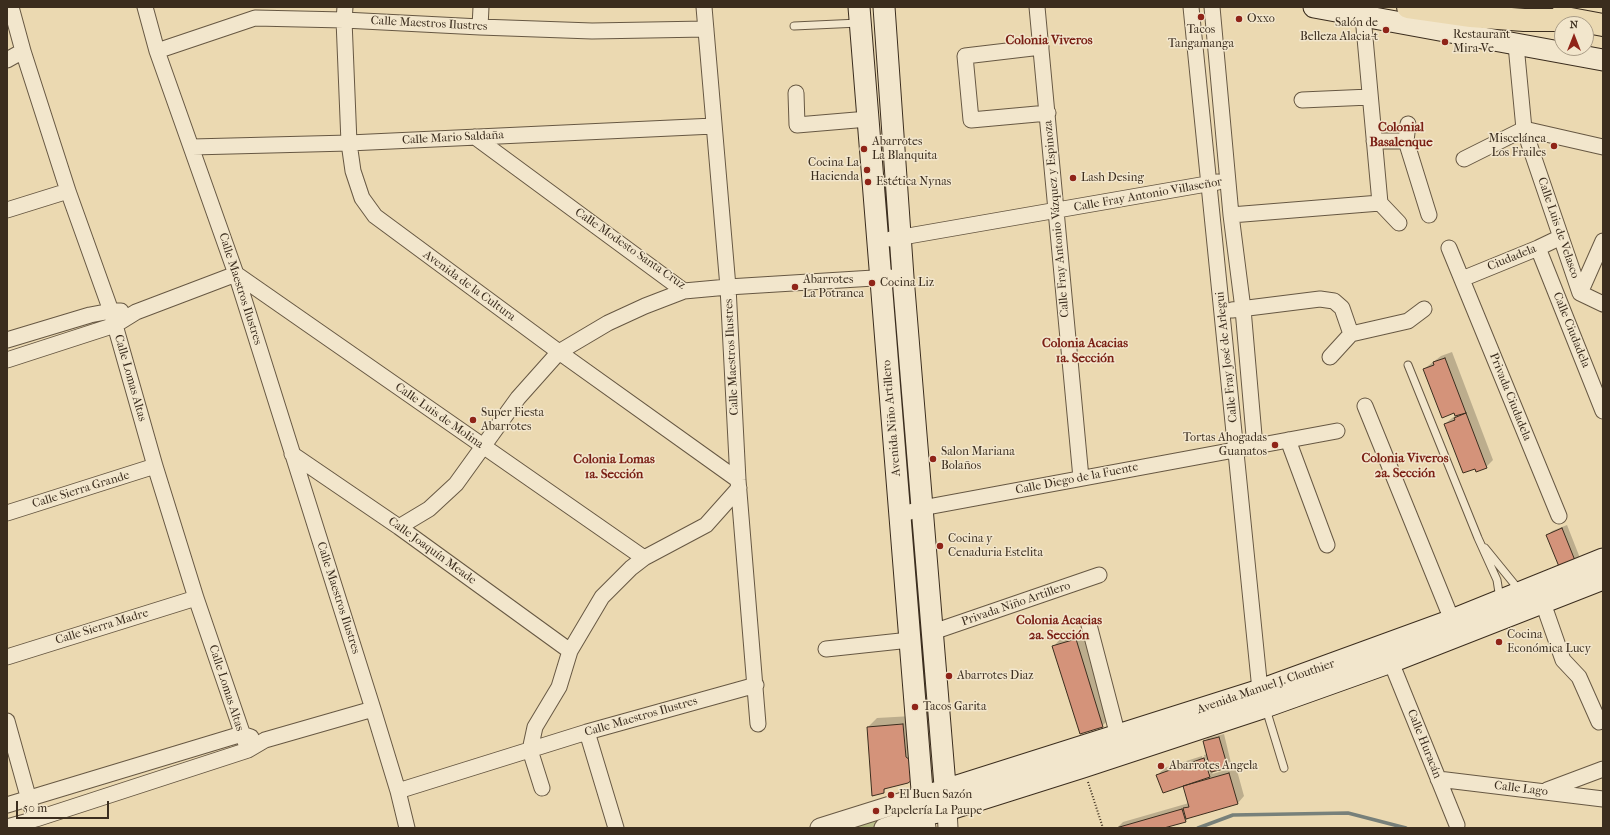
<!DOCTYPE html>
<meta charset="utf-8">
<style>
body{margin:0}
#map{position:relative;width:1610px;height:835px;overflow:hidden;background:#ebd9b1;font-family:"IM FELL French Canon",serif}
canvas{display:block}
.frame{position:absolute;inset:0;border:8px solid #3b2d1e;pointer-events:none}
.north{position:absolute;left:1554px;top:16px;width:40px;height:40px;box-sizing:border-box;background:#f2e6cc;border:1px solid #a99c86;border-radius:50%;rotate:0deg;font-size:11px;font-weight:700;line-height:16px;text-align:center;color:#3b2d1e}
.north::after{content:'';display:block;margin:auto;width:14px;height:18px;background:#8f2418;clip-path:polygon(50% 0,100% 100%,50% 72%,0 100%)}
.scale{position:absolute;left:16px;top:801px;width:93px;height:18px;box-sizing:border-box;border:2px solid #3b2d1e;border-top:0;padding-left:5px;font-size:12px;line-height:14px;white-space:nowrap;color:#3b2d1e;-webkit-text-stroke:3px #f2e6cc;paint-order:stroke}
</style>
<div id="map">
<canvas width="1610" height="835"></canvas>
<div class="frame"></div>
<div class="north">N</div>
<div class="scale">50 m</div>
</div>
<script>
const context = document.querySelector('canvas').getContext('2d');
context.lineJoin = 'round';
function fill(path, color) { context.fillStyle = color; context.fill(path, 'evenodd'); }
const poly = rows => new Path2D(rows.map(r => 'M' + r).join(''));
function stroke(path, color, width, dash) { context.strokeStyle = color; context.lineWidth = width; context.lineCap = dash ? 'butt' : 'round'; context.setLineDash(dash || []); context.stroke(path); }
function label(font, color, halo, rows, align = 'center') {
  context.font = font + ' "IM FELL French Canon",serif'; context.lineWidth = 3; context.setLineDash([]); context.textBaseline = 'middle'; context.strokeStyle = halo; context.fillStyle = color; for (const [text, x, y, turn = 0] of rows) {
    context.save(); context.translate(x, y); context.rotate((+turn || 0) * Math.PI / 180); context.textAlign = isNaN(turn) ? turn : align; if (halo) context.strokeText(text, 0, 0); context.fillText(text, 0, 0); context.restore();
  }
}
fill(poly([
 [921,804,875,828,839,828]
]), '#bbbe89');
fill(poly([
 [1452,352,1493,460,1486,467,1476,467,1445,424,1452,418,1455,416,1455,412,1424,369,1441,356],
 [1567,525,1580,558,1561,568,1548,535,1552,531],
 [1084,631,1111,717,1102,726,1054,646,1062,637],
 [912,716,918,751,883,792,868,727,877,718],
 [1224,734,1231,763,1227,767,1215,770,1212,774,1236,767,1244,796,1238,803,1189,817,1186,821,1161,828,1117,828,1123,822,1189,803,1183,785,1158,775,1164,768,1202,756,1208,774,1210,774,1204,755,1207,754,1204,742,1208,738]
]), '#0003');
stroke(poly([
 [1198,828,1233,815,1348,813,1406,828]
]), '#77807a', 3.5);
const building = poly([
 [1445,358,1466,413,1455,416,1454,413,1442,418,1423,369,1434,365,1433,362,1445,358],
 [1466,413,1487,468,1476,472,1475,469,1463,473,1444,424,1455,420,1454,418,1466,413],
 [1562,528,1576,563,1560,569,1546,535,1562,528],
 [1076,639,1103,727,1080,734,1052,646,1076,639],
 [903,724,906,757,910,760,912,780,908,783,884,789,884,793,872,796,867,727,903,724],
 [1219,737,1228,768,1211,772,1203,741,1219,737],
 [1204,758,1210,777,1163,793,1156,775,1204,758],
 [1229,773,1238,804,1186,819,1183,808,1189,807,1183,786,1229,773],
 [1182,809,1186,822,1164,828,1116,828,1182,809]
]);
fill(building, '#d4937a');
stroke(building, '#3b2d1e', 1);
const service = poly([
 [794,26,859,23],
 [1408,365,1478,538,1497,580,1500,599],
 [1485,548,1520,591],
 [1266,709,1284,768]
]);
const minor = poly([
 [11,7,23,51,68,191,111,311,155,466,196,598,248,750],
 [145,7,157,51,236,274,373,709,398,791,407,828],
 [345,7,344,20,349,143,353,171,362,198,375,216,559,352,738,480],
 [704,7,728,287,738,480,758,724],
 [1037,7,1081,478],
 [1191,7,1260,690,1263,698],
 [1212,7,1231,215,1243,309,1255,447],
 [1363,16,1380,203],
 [480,27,481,7],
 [1516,45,1524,129,1580,293],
 [1041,47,965,56,971,120,1048,113],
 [157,51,255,18,344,20,480,27,592,31,706,29],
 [7,60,23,51],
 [796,93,797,125,868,119],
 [1302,100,1370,97],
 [1408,124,1406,141,1429,215],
 [475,137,684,291],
 [1374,141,1406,141],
 [192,147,349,143,714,126],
 [1464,159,1524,129,1603,147],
 [1380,203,1399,223],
 [7,210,68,191],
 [1231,215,1380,203],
 [891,239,1218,182],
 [1449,248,1559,516],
 [1538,248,1603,411],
 [1462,279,1538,248,1561,237],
 [1580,293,1603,241],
 [1580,293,1603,304],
 [1232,310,1320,299,1334,301,1342,308,1351,334],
 [7,340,90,315,111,311,121,311],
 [1330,357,1351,334,1408,321,1424,309],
 [7,360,115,325,136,312,236,274,644,558],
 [1365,406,1452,620],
 [1288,440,1327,545],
 [292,454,399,527,570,651],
 [7,513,155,466],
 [901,515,922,508,1337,431],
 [399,527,429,509,456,484,518,398,559,352,608,323,645,306,684,291,728,287,890,277],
 [1543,603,1563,660,1579,677,1599,722],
 [1089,625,1118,736],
 [933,632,1099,575],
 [826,649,910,640],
 [7,657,196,598],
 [1391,662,1457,825],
 [7,721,31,807],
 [587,732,616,828],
 [1438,779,1603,799],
 [542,788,530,750,535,727,559,687,570,651,602,597,631,568,644,558,706,525,739,488],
 [1547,790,1603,769],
 [398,791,587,732,756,685],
 [7,805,242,734,251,737],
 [7,827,36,819,248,750,265,740,373,709]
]);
const tertiary = poly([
 [947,810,948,828],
 [820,828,922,796],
 [884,828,924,815,926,828]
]);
const secondary = poly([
 [859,7,924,815,947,810,1083,767,1265,707,1391,662,1603,579],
 [884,7,903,277,947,810],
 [1314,7,1603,60],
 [932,794,1260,690,1452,620,1603,559]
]);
const motorway = poly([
 [1408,7,1471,16,1524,20,1573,20],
 [1560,17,1603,25]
]);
stroke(service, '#675843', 9);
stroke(minor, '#675843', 17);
stroke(tertiary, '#675843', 21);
stroke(secondary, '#3b2d1e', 23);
stroke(motorway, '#3b2d1e', 24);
stroke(poly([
 [1088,782,1103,828]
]), '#3b2d1e', 2, [1, 2]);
stroke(service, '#f2e6cc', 7);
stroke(minor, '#f2e6cc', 15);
stroke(tertiary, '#f2e6cc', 19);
stroke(secondary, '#f2e6cc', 21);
stroke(motorway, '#ebd9b1', 22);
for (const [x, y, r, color] of [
 [1201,17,4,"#8f2418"],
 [1239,19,4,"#8f2418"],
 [1386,30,4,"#8f2418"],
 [1445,42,4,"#8f2418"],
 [1554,146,4,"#8f2418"],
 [864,149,4,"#8f2418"],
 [867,170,4,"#8f2418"],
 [1073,178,4,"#8f2418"],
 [868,182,4,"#8f2418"],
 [872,283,4,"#8f2418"],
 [795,287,4,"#8f2418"],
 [473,420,4,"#8f2418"],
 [1275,445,4,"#8f2418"],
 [933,459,4,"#8f2418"],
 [940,546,4,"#8f2418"],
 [1499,642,4,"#8f2418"],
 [949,676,4,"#8f2418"],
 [915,707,4,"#8f2418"],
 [1161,766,4,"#8f2418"],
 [891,795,4,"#8f2418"],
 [876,811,4,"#8f2418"]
]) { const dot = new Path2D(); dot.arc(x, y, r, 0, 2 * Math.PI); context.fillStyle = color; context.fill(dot); stroke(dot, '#f2e6cc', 1.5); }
label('12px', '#3b2d1e', '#f2e6cc', [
 ["Oxxo",1247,19],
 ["Salón de",1378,23,"right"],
 ["Belleza Alacia-t",1378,37,"right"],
 ["Tacos",1201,30,"center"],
 ["Tangamanga",1201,44,"center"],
 ["Restaurant",1453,35],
 ["Mira Ve",1453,49],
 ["Miscelánea",1546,139,"right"],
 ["Los Frailes",1546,153,"right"],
 ["Abarrotes",872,142],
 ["La Blanquita",872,156],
 ["Cocina La",859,163,"right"],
 ["Hacienda",859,177,"right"],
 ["Lash Desing",1081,178],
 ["Estética Nynas",876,182],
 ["Abarrotes",803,280],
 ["La Potranca",803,294],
 ["Cocina Liz",880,283],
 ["Super Fiesta",481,413],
 ["Abarrotes",481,427],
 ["Tortas Ahogadas",1267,438,"right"],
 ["Guanatos",1267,452,"right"],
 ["Salon Mariana",941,452],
 ["Bolaños",941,466],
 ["Cocina y",948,539],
 ["Cenaduria Estelita",948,553],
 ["Cocina",1507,635],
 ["Económica Lucy",1507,649],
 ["Abarrotes Diaz",957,676],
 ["Tacos Garita",923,707],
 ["Abarrotes Angela",1169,766],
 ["El Buen Sazón",899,795],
 ["Papelería La Paupe",884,811]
], 'left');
label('12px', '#3b2d1e', '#f2e6cc', [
 ["Calle Maestros Ilustres",429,24,3],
 ["Calle Mario Saldaña",453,138,-3],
 ["Calle Fray Antonio Villaseñor",1148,195,-10],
 ["Calle Fray Antonio Vázquez y Espinoza",1057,219,-95],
 ["Calle Luis de Velasco",1558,228,71],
 ["Calle Modesto Santa Cruz",630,249,35],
 ["Ciudadela",1512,258,-22],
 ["Avenida de la Cultura",469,286,36],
 ["Calle Maestros Ilustres",240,289,72],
 ["Calle Ciudadela",1571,330,68],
 ["Calle Maestros Ilustres",732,357,-93],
 ["Calle Fray José de Arlegui",1227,357,-96],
 ["Calle Lomas Altas",130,378,74],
 ["Privada Ciudadela",1510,397,68],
 ["Calle Luis de Molina",439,416,35],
 ["Avenida Niño Artillero",892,418,-95],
 ["Calle Diego de la Fuente",1077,479,-11],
 ["Calle Sierra Grande",81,490,-17],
 ["Calle Joaquín Meade",432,551,36],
 ["Calle Maestros Ilustres",338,598,72],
 ["Privada Niño Artillero",1016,604,-19],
 ["Calle Sierra Madre",102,627,-17],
 ["Avenida Manuel J. Clouthier",1266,687,-19],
 ["Calle Lomas Altas",226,688,72],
 ["Calle Maestros Ilustres",641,717,-16],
 ["Calle Huracán",1424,744,68],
 ["Calle Lago",1521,789,7]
]);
label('bold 13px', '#7a1f14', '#f2e6cc', [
 ["Colonia Viveros",1049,41],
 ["Colonial",1401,128],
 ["Basalenque",1401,143],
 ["Colonia Acacias",1085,344],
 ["1a. Sección",1085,359],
 ["Colonia Viveros",1405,459],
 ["2a. Sección",1405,474],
 ["Colonia Lomas",614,460],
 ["1a. Sección",614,475],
 ["Colonia Acacias",1059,621],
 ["2a. Sección",1059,636]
]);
</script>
